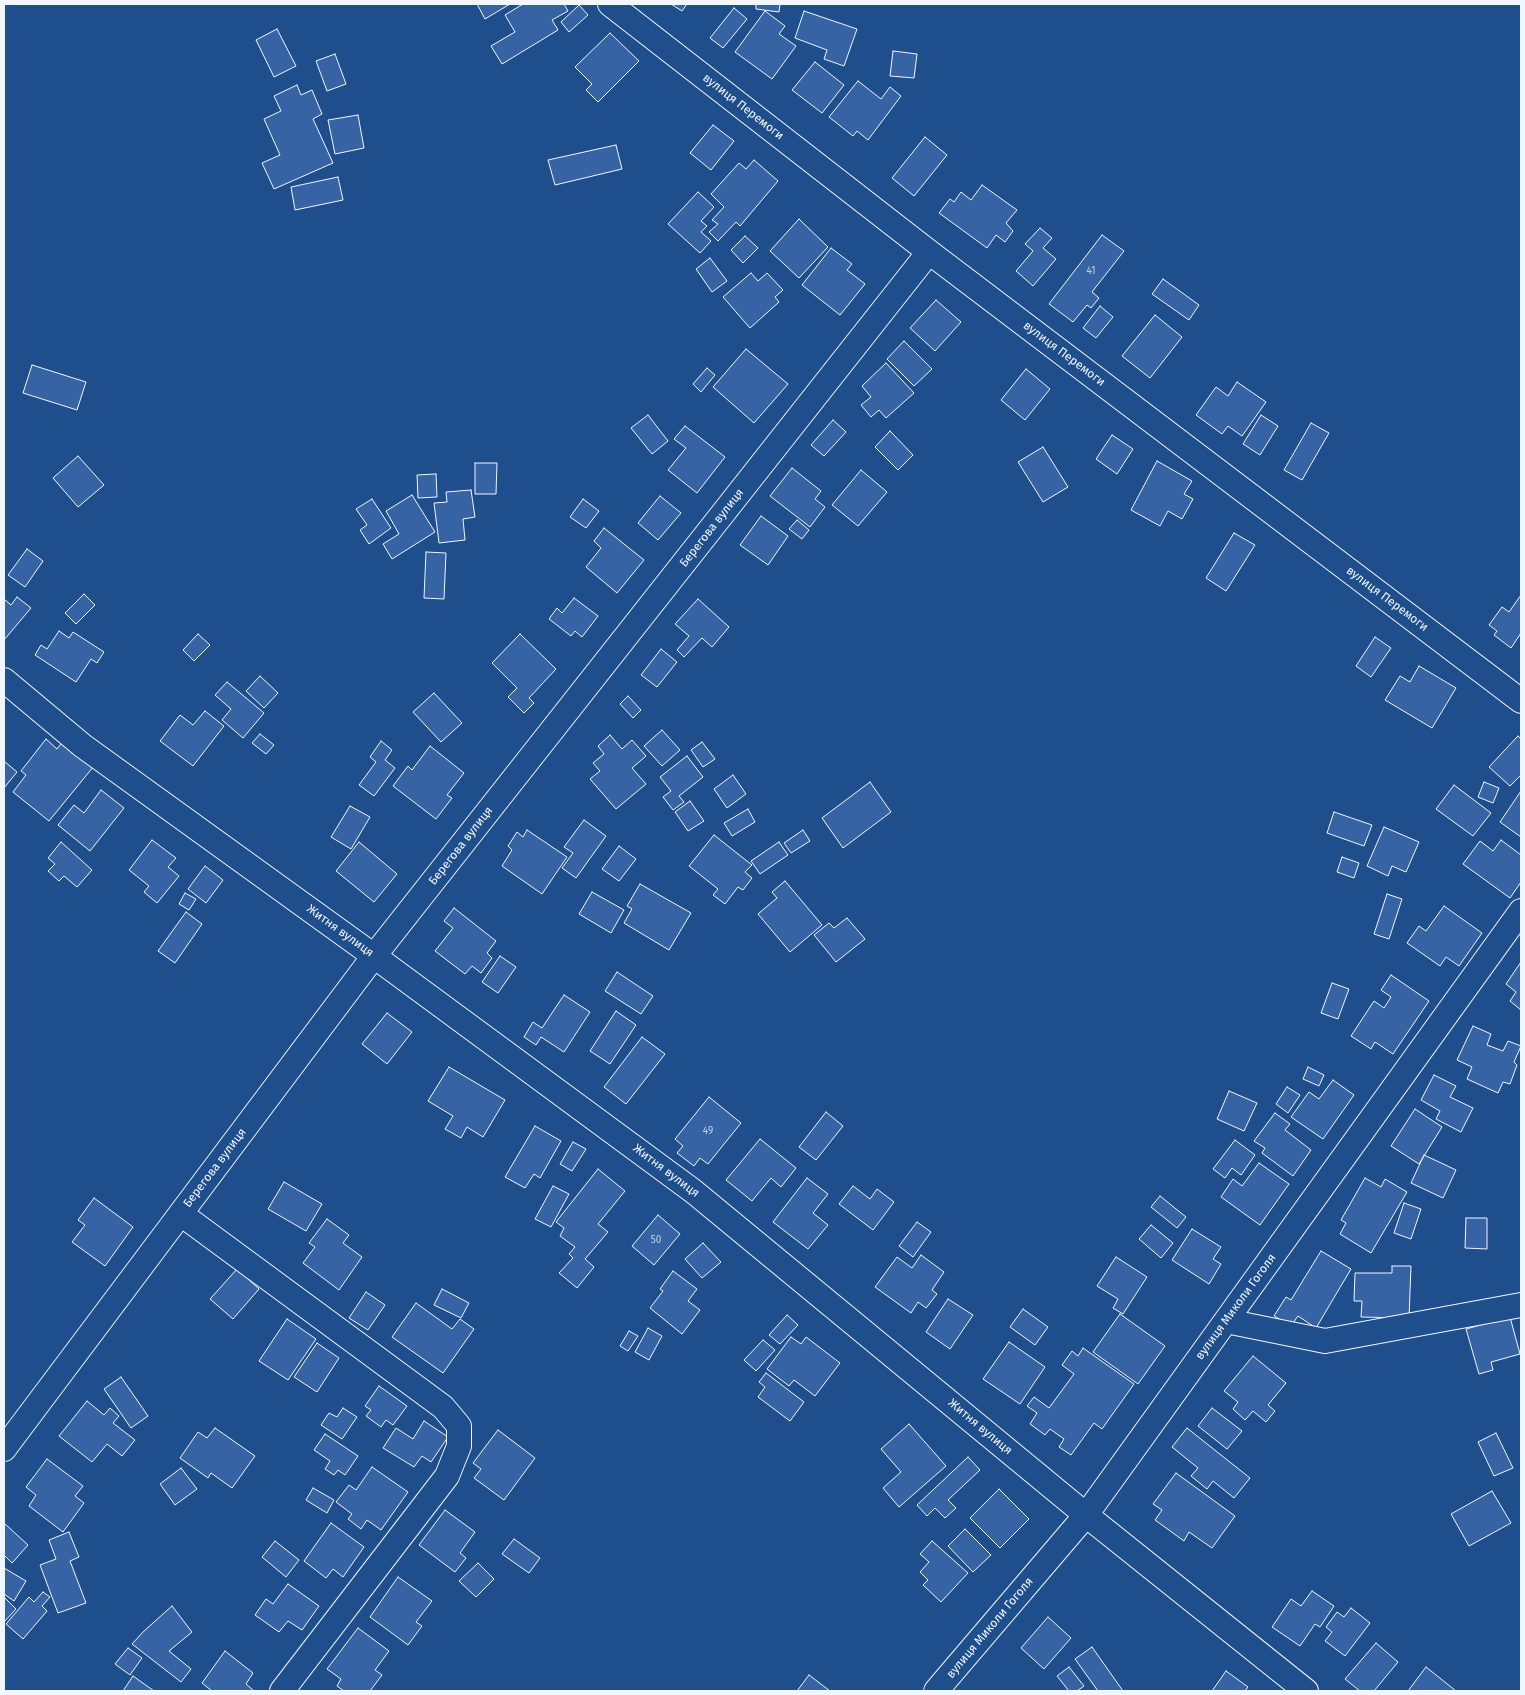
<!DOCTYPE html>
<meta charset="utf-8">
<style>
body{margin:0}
#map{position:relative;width:1525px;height:1695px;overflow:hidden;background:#1f4e8c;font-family:"Fira Sans",sans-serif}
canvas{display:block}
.frame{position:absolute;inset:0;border:5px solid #f2f6ff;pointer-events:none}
</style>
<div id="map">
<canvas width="1525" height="1695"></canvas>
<div class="frame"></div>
</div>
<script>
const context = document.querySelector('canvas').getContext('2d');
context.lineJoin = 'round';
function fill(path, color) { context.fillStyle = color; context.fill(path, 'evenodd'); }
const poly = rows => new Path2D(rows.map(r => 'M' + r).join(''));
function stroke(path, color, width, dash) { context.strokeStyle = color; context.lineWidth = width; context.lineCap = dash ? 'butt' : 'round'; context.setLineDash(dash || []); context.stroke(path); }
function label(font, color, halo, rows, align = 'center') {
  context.font = font + ' "Fira Sans",sans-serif'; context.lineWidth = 4; context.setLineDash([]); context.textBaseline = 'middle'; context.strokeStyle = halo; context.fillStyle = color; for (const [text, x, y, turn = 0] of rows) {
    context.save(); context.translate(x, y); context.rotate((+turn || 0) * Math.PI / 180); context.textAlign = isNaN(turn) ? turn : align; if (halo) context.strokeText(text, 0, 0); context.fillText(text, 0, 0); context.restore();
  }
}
const building = poly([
 [477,4,510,4,485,19,477,4],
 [523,4,564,4,568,11,552,20,558,30,502,64,491,46,515,32,505,15,523,4],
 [671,4,687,4,682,11,671,4],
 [756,4,780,4,779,12,756,9,756,4],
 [579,5,588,15,569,32,561,22,579,5],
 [734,8,747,19,723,48,710,38,734,8],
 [765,11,785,26,779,34,796,46,772,79,735,52,765,11],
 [804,11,857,29,844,66,824,59,827,50,795,38,804,11],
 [277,29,296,66,274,77,256,40,277,29],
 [610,33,639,61,598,102,586,90,592,84,575,67,610,33],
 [893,51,917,54,914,78,890,76,893,51],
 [335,54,346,84,327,91,316,61,335,54],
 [815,62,844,85,822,113,792,90,815,62],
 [858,81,881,99,890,87,901,96,868,140,857,131,853,136,829,117,858,81],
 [297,85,301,95,312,90,322,114,313,119,333,163,274,189,262,163,280,155,264,119,281,111,274,96,297,85],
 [358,115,364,148,335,154,328,120,358,115],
 [713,125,734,141,711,170,690,153,713,125],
 [925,137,947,155,914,196,892,178,925,137],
 [616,145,622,169,555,185,548,160,616,145],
 [754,160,778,181,740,226,736,222,718,241,709,232,718,224,712,220,724,207,711,194,739,163,746,169,754,160],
 [338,177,343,200,295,210,291,187,338,177],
 [982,185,1017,210,1006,223,1013,231,1005,242,996,235,987,248,939,213,950,199,954,202,961,192,971,200,982,185],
 [698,192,714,207,701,221,707,226,701,232,711,241,700,253,668,224,698,192],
 [799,219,828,247,799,278,770,251,799,219],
 [1040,228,1052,238,1043,248,1056,259,1033,286,1016,271,1033,251,1025,244,1040,228],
 [1102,235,1124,251,1092,292,1099,298,1091,308,1087,305,1073,322,1049,304,1102,235],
 [745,236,758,248,743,263,731,250,745,236],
 [831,248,852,264,847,270,865,284,840,315,802,285,831,248],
 [710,258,727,281,712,292,696,269,710,258],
 [751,273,758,281,767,273,783,290,775,297,779,302,750,328,723,297,751,273],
 [1163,279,1199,305,1189,320,1152,294,1163,279],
 [936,300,961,322,935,351,910,328,936,300],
 [1100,306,1113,317,1096,338,1083,328,1100,306],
 [1155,315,1182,337,1150,378,1122,356,1155,315],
 [904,341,932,369,914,386,887,359,904,341],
 [746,349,788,384,754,423,713,387,746,349],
 [886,363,914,393,886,418,879,410,871,417,861,405,871,397,862,386,886,363],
 [32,365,86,382,77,410,23,393,32,365],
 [707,368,715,375,701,392,693,384,707,368],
 [1026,369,1050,389,1025,420,1001,400,1026,369],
 [1237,382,1266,402,1242,436,1228,426,1222,434,1196,415,1216,387,1228,396,1237,382],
 [648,415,668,441,652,454,631,428,648,415],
 [1261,415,1278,426,1260,455,1243,444,1261,415],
 [833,420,846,432,824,456,811,445,833,420],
 [1311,423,1329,433,1302,480,1284,470,1311,423],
 [685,426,725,457,697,493,668,470,686,448,674,439,685,426],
 [890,431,913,455,898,470,875,447,890,431],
 [1112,435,1133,449,1117,474,1096,459,1112,435],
 [1043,447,1068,487,1043,502,1018,462,1043,447],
 [78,456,104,485,78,507,53,478,78,456],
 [1157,461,1192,481,1184,494,1193,499,1182,519,1168,511,1160,526,1131,510,1157,461],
 [475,463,497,463,496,494,475,494,475,463],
 [792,468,821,491,815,499,825,507,810,527,770,496,792,468],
 [861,470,887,492,858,526,832,505,861,470],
 [436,474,437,497,418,498,417,475,436,474],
 [471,490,475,517,463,519,465,540,439,543,434,503,447,502,446,492,471,490],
 [412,495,435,532,392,559,383,544,399,534,386,511,412,495],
 [660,496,681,513,658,540,638,523,660,496],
 [372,499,391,528,369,544,360,530,367,525,356,509,372,499],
 [583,499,599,511,586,528,570,517,583,499],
 [761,516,788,536,768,565,740,545,761,516],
 [797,520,809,530,802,539,789,529,797,520],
 [604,528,644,560,617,593,586,567,601,548,594,541,604,528],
 [1234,533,1255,545,1226,591,1206,578,1234,533],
 [27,549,43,561,25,587,8,575,27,549],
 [426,552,446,553,444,599,424,598,426,552],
 [84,594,95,605,76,624,65,613,84,594],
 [1521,595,1521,633,1511,648,1494,635,1497,631,1489,625,1502,607,1509,612,1521,595],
 [17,597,31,608,4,640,4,599,11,605,17,597],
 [574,598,598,616,582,637,575,631,571,636,549,619,557,608,562,613,574,598],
 [698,599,729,627,712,647,702,638,684,657,677,650,689,636,675,624,698,599],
 [59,631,69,638,73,632,104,652,97,663,91,659,76,682,35,655,41,645,47,649,59,631],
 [198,634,210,645,194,661,183,650,198,634],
 [520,634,556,669,529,698,534,703,524,713,508,697,517,688,492,663,520,634],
 [1375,637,1391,648,1371,677,1356,666,1375,637],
 [661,649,677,662,657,687,641,675,661,649],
 [1419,666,1456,688,1432,728,1385,700,1400,676,1410,682,1419,666],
 [260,676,278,693,264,708,246,691,260,676],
 [227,682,264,713,243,738,222,720,231,709,215,695,227,682],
 [434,693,462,723,441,742,413,712,434,693],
 [628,696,641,710,633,718,620,704,628,696],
 [205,711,224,726,193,766,160,741,180,715,193,725,205,711],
 [662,730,680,750,662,766,644,746,662,730],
 [260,734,274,745,266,754,252,743,260,734],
 [610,735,622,749,632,740,646,756,632,768,646,784,616,809,590,779,600,771,593,763,604,754,598,746,610,735],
 [1518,736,1521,739,1521,775,1510,786,1489,767,1518,736],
 [46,739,57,749,63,741,94,766,49,821,13,792,26,775,21,771,46,739],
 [381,741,392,750,385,760,395,768,374,796,359,785,376,762,370,757,381,741],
 [702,742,715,759,703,767,691,750,702,742],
 [430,746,464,773,447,795,452,798,436,819,393,786,408,766,412,770,430,746],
 [687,756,703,777,679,796,684,802,673,810,663,797,671,791,660,777,687,756],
 [4,761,17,772,4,788,4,761],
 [733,775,746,794,727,808,714,789,733,775],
 [870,782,891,812,843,848,822,818,870,782],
 [1484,782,1499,788,1493,803,1478,797,1484,782],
 [1454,785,1491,813,1473,836,1436,809,1454,785],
 [101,790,124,808,90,851,58,825,74,805,84,813,101,790],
 [1521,791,1521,837,1500,822,1521,791],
 [690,801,704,821,688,831,675,812,690,801],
 [350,806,370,817,351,849,331,837,350,806],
 [748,809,755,822,732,836,724,823,748,809],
 [1334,812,1372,825,1364,846,1327,833,1334,812],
 [584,820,606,836,576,878,562,868,573,853,564,847,584,820],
 [1384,827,1419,842,1406,872,1392,866,1388,876,1367,866,1384,827],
 [527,830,567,857,542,894,502,866,512,850,508,846,517,832,523,837,527,830],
 [803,830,810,841,791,853,784,843,803,830],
 [714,835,752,865,745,872,752,878,743,890,738,887,725,904,713,895,718,889,689,866,714,835],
 [152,840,176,858,168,867,179,876,157,903,144,892,149,886,129,870,152,840],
 [1501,840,1521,855,1521,882,1510,898,1463,864,1480,841,1493,851,1501,840],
 [61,842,92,870,77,887,64,876,59,881,48,871,55,864,48,858,61,842],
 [359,842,397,874,374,902,336,871,359,842],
 [779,842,788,855,760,874,751,861,779,842],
 [619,846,636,859,619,881,602,869,619,846],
 [1342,857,1359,863,1354,878,1337,872,1342,857],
 [205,866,223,880,206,903,188,889,205,866],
 [785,881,822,925,790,952,758,914,777,898,772,892,785,881],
 [640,884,691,913,669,950,624,923,632,909,627,906,640,884],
 [592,892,624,910,611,933,579,914,592,892],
 [185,893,196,899,189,910,179,904,185,893],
 [1387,894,1402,899,1389,939,1374,934,1387,894],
 [1444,906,1482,933,1459,966,1446,957,1440,966,1407,943,1419,926,1426,931,1444,906],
 [454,908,496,941,487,953,492,958,481,973,472,966,465,974,435,951,453,928,444,921,454,908],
 [186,912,202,924,175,963,158,951,186,912],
 [847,918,865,939,836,962,814,935,829,923,834,928,847,918],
 [500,956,516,967,498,993,482,982,500,956],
 [1521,962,1521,1010,1510,1001,1516,992,1506,984,1521,962],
 [617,972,653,996,641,1014,605,991,617,972],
 [1391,975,1429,1001,1393,1054,1375,1042,1371,1049,1351,1036,1374,1001,1384,1008,1391,997,1381,990,1391,975],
 [1332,983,1349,989,1338,1019,1321,1013,1332,983],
 [564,995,590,1012,564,1052,541,1037,536,1045,524,1037,533,1022,542,1028,564,995],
 [616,1011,636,1025,610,1064,590,1051,616,1011],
 [387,1013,412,1032,387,1064,362,1044,387,1013],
 [1473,1026,1491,1034,1487,1045,1503,1051,1508,1041,1521,1046,1514,1062,1517,1065,1510,1084,1503,1082,1498,1093,1467,1079,1472,1067,1457,1060,1473,1026],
 [642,1037,665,1054,626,1104,604,1087,642,1037],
 [449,1067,505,1100,483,1137,467,1127,461,1138,445,1129,453,1116,428,1101,449,1067],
 [1308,1067,1324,1075,1319,1086,1303,1079,1308,1067],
 [1434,1075,1456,1086,1450,1097,1473,1108,1461,1132,1436,1119,1440,1111,1421,1100,1434,1075],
 [1333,1080,1354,1095,1323,1139,1291,1117,1309,1092,1319,1099,1333,1080],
 [1287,1087,1300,1095,1288,1113,1276,1104,1287,1087],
 [1229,1091,1257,1103,1244,1131,1217,1119,1229,1091],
 [709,1097,741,1123,708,1164,700,1158,694,1166,677,1153,683,1146,675,1139,709,1097],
 [1415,1109,1442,1127,1419,1164,1391,1146,1415,1109],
 [826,1112,843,1126,816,1160,799,1147,826,1112],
 [1275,1113,1290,1124,1285,1130,1311,1150,1293,1176,1262,1153,1265,1148,1254,1141,1275,1113],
 [535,1126,561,1141,540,1178,534,1174,525,1188,505,1177,535,1126],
 [760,1139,796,1168,781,1187,771,1178,752,1201,726,1180,760,1139],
 [1235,1140,1255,1155,1241,1175,1232,1168,1225,1178,1213,1169,1235,1140],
 [573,1142,586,1149,572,1171,560,1164,573,1142],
 [1424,1155,1456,1170,1443,1198,1411,1183,1424,1155],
 [1259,1163,1289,1184,1260,1225,1221,1197,1233,1179,1242,1186,1259,1163],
 [598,1169,625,1191,598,1224,608,1232,585,1259,594,1267,577,1288,559,1273,573,1258,569,1254,575,1247,560,1236,564,1228,556,1222,598,1169],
 [807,1178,828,1194,813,1213,828,1225,808,1249,773,1222,807,1178],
 [1365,1178,1381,1187,1385,1179,1407,1192,1371,1253,1340,1234,1346,1223,1341,1220,1365,1178],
 [284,1182,322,1204,306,1231,268,1209,284,1182],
 [553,1186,569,1194,551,1227,535,1219,553,1186],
 [853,1186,870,1199,877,1189,894,1202,873,1230,839,1204,853,1186],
 [1160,1196,1186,1217,1177,1228,1151,1207,1160,1196],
 [94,1198,133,1227,105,1266,72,1242,85,1225,78,1220,94,1198],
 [1404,1203,1421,1209,1411,1239,1394,1233,1404,1203],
 [658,1215,680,1234,654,1265,632,1246,658,1215],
 [1466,1218,1487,1218,1487,1249,1465,1248,1466,1218],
 [327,1219,349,1235,343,1243,362,1257,339,1290,303,1263,315,1247,309,1243,327,1219],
 [917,1222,931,1232,913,1257,899,1246,917,1222],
 [1151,1225,1173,1243,1161,1258,1139,1239,1151,1225],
 [1192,1229,1221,1247,1213,1259,1221,1264,1209,1284,1172,1260,1192,1229],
 [703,1243,721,1262,702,1278,685,1259,703,1243],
 [1321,1251,1351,1269,1316,1328,1298,1316,1291,1326,1274,1316,1286,1297,1291,1300,1321,1251],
 [921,1255,944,1272,932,1290,937,1294,926,1308,918,1302,911,1313,875,1287,897,1257,912,1268,921,1255],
 [1116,1257,1147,1277,1123,1314,1113,1308,1118,1299,1097,1286,1116,1257],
 [1392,1266,1411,1266,1409,1318,1361,1317,1362,1301,1354,1301,1355,1273,1392,1273,1392,1266],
 [237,1269,259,1289,233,1319,210,1299,237,1269],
 [673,1271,697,1289,688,1301,700,1310,682,1334,650,1308,663,1291,660,1289,673,1271],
 [442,1289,469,1303,461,1318,434,1305,442,1289],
 [366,1292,385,1305,368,1330,349,1318,366,1292],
 [948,1299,973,1315,950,1349,926,1332,948,1299],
 [416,1303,452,1329,460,1319,474,1329,443,1373,392,1337,416,1303],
 [1023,1309,1048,1327,1035,1345,1010,1327,1023,1309],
 [1120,1314,1165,1346,1138,1384,1093,1352,1120,1314],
 [787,1315,798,1325,780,1344,769,1335,787,1315],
 [1510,1317,1520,1354,1491,1362,1493,1370,1479,1374,1466,1329,1510,1317],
 [287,1319,316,1339,288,1380,259,1361,287,1319],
 [648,1328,662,1336,649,1360,635,1352,648,1328],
 [629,1331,638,1336,628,1351,620,1346,629,1331],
 [791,1337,801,1344,806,1337,840,1363,815,1396,794,1380,789,1386,767,1369,791,1337],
 [763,1340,775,1350,756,1371,744,1360,763,1340],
 [1009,1342,1045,1367,1020,1404,983,1379,1009,1342],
 [317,1343,339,1358,317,1392,294,1377,317,1343],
 [1083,1348,1134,1384,1102,1429,1094,1423,1071,1455,1059,1447,1064,1439,1050,1429,1045,1435,1030,1424,1037,1413,1027,1406,1034,1397,1049,1408,1074,1374,1062,1365,1072,1351,1078,1356,1083,1348],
 [1253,1356,1286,1383,1268,1405,1275,1411,1266,1422,1253,1411,1245,1420,1233,1409,1238,1402,1224,1391,1253,1356],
 [766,1373,804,1402,790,1421,758,1397,765,1387,759,1382,766,1373],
 [121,1377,148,1416,131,1428,104,1389,121,1377],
 [379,1386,407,1406,393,1425,386,1420,381,1427,366,1416,371,1410,365,1406,379,1386],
 [87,1401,104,1415,110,1408,119,1416,113,1423,135,1440,122,1456,107,1444,92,1462,59,1436,87,1401],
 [343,1408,357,1417,342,1439,321,1425,329,1413,337,1417,343,1408],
 [1212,1408,1242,1431,1227,1449,1198,1426,1212,1408],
 [424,1421,448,1437,431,1462,422,1456,414,1467,383,1448,396,1428,413,1439,424,1421],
 [909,1424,946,1466,899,1507,883,1488,901,1472,881,1449,909,1424],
 [215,1428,255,1456,232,1488,211,1473,208,1478,180,1458,198,1432,207,1438,215,1428],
 [1187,1428,1250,1478,1234,1498,1213,1481,1207,1489,1191,1476,1198,1468,1172,1447,1187,1428],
 [498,1430,535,1458,504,1500,474,1478,481,1469,473,1463,498,1430],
 [1496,1433,1513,1468,1494,1476,1478,1442,1496,1433],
 [325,1434,358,1456,345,1475,338,1470,334,1475,325,1469,330,1461,314,1450,325,1434],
 [968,1457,980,1470,948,1500,956,1508,945,1518,935,1508,927,1516,917,1505,968,1457],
 [47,1459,83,1486,75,1496,84,1503,63,1532,29,1506,36,1495,26,1487,47,1459],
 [372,1467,408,1492,381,1530,367,1520,361,1529,348,1519,352,1514,336,1502,349,1485,356,1490,372,1467],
 [181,1468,197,1489,175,1505,160,1484,181,1468],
 [1176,1473,1235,1516,1212,1548,1189,1532,1184,1541,1155,1520,1162,1510,1153,1504,1176,1473],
 [313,1488,334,1500,327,1513,306,1500,313,1488],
 [999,1489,1029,1519,1000,1548,970,1518,999,1489],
 [1492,1491,1511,1523,1469,1546,1451,1514,1492,1491],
 [445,1510,475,1532,460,1553,466,1558,455,1572,419,1545,445,1510],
 [4,1523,28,1545,12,1563,4,1555,4,1523],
 [331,1523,364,1547,343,1577,333,1569,326,1578,304,1561,331,1523],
 [965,1529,991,1555,973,1572,948,1546,965,1529],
 [69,1532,79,1557,70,1561,86,1603,58,1613,40,1565,56,1559,49,1540,69,1532],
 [514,1539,540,1558,529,1573,502,1554,514,1539],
 [275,1541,299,1560,286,1577,262,1557,275,1541],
 [932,1541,968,1573,941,1602,923,1585,928,1580,920,1572,929,1562,920,1554,932,1541],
 [478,1563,494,1579,476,1597,459,1581,478,1563],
 [4,1568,26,1581,14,1601,4,1594,4,1568],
 [398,1577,432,1601,416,1622,422,1626,408,1645,370,1617,398,1577],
 [288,1584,319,1606,302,1630,288,1621,279,1632,255,1615,266,1599,273,1604,288,1584],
 [1312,1591,1334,1606,1320,1627,1315,1624,1300,1646,1272,1627,1291,1599,1301,1606,1312,1591],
 [43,1592,50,1597,42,1606,47,1611,23,1639,6,1624,29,1597,34,1602,43,1592],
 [4,1597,16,1609,4,1622,4,1597],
 [172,1606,192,1632,169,1651,191,1669,181,1682,132,1644,144,1631,172,1606],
 [1351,1608,1370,1623,1345,1656,1325,1641,1332,1632,1326,1627,1337,1612,1344,1617,1351,1608],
 [1048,1617,1071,1638,1044,1669,1021,1648,1048,1617],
 [358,1628,389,1651,375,1670,382,1675,370,1691,344,1691,337,1686,341,1679,327,1669,358,1628],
 [1376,1643,1398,1662,1374,1691,1360,1691,1345,1679,1376,1643],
 [1092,1647,1123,1691,1098,1691,1075,1659,1092,1647],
 [128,1648,142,1658,130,1675,115,1664,128,1648],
 [225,1651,253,1673,246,1684,254,1691,212,1691,202,1683,225,1651],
 [1069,1667,1084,1686,1077,1691,1069,1691,1057,1676,1069,1667],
 [1426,1667,1456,1691,1408,1691,1426,1667],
 [1226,1671,1248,1687,1245,1691,1212,1691,1226,1671],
 [809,1675,830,1691,797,1691,809,1675],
 [133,1676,154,1691,123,1691,133,1676]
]);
fill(building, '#3563a3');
stroke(building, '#f2f6ff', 1);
const street = poly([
 [610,4,929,252,1521,701],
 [4,680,83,746,374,956,693,1191,1086,1515,1306,1691],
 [181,1214,443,1407,459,1426,459,1446,447,1476,282,1691],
 [1226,1321,1325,1341,1521,1305],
 [4,1449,374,956,929,252],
 [936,1691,1086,1515,1521,911]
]);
stroke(street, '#f2f6ff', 26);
stroke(street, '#1f4e8c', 24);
label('10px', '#c3d1e8', null, [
 ["41",1091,271],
 ["49",708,1131],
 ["50",656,1240]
]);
label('12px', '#f2f6ff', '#1f4e8c', [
 ["вулиця Перемоги",743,107,38],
 ["вулиця Перемоги",1064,354,37],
 ["Берегова вулиця",712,528,-52],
 ["вулиця Перемоги",1387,599,37],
 ["Берегова вулиця",461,846,-52],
 ["Житня вулиця",340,931,36],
 ["Берегова вулиця",215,1168,-53],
 ["Житня вулиця",666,1171,37],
 ["вулиця Миколи Гоголя",1236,1307,-54],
 ["Житня вулиця",980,1427,40],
 ["вулиця Миколи Гоголя",990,1628,-50]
]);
</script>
